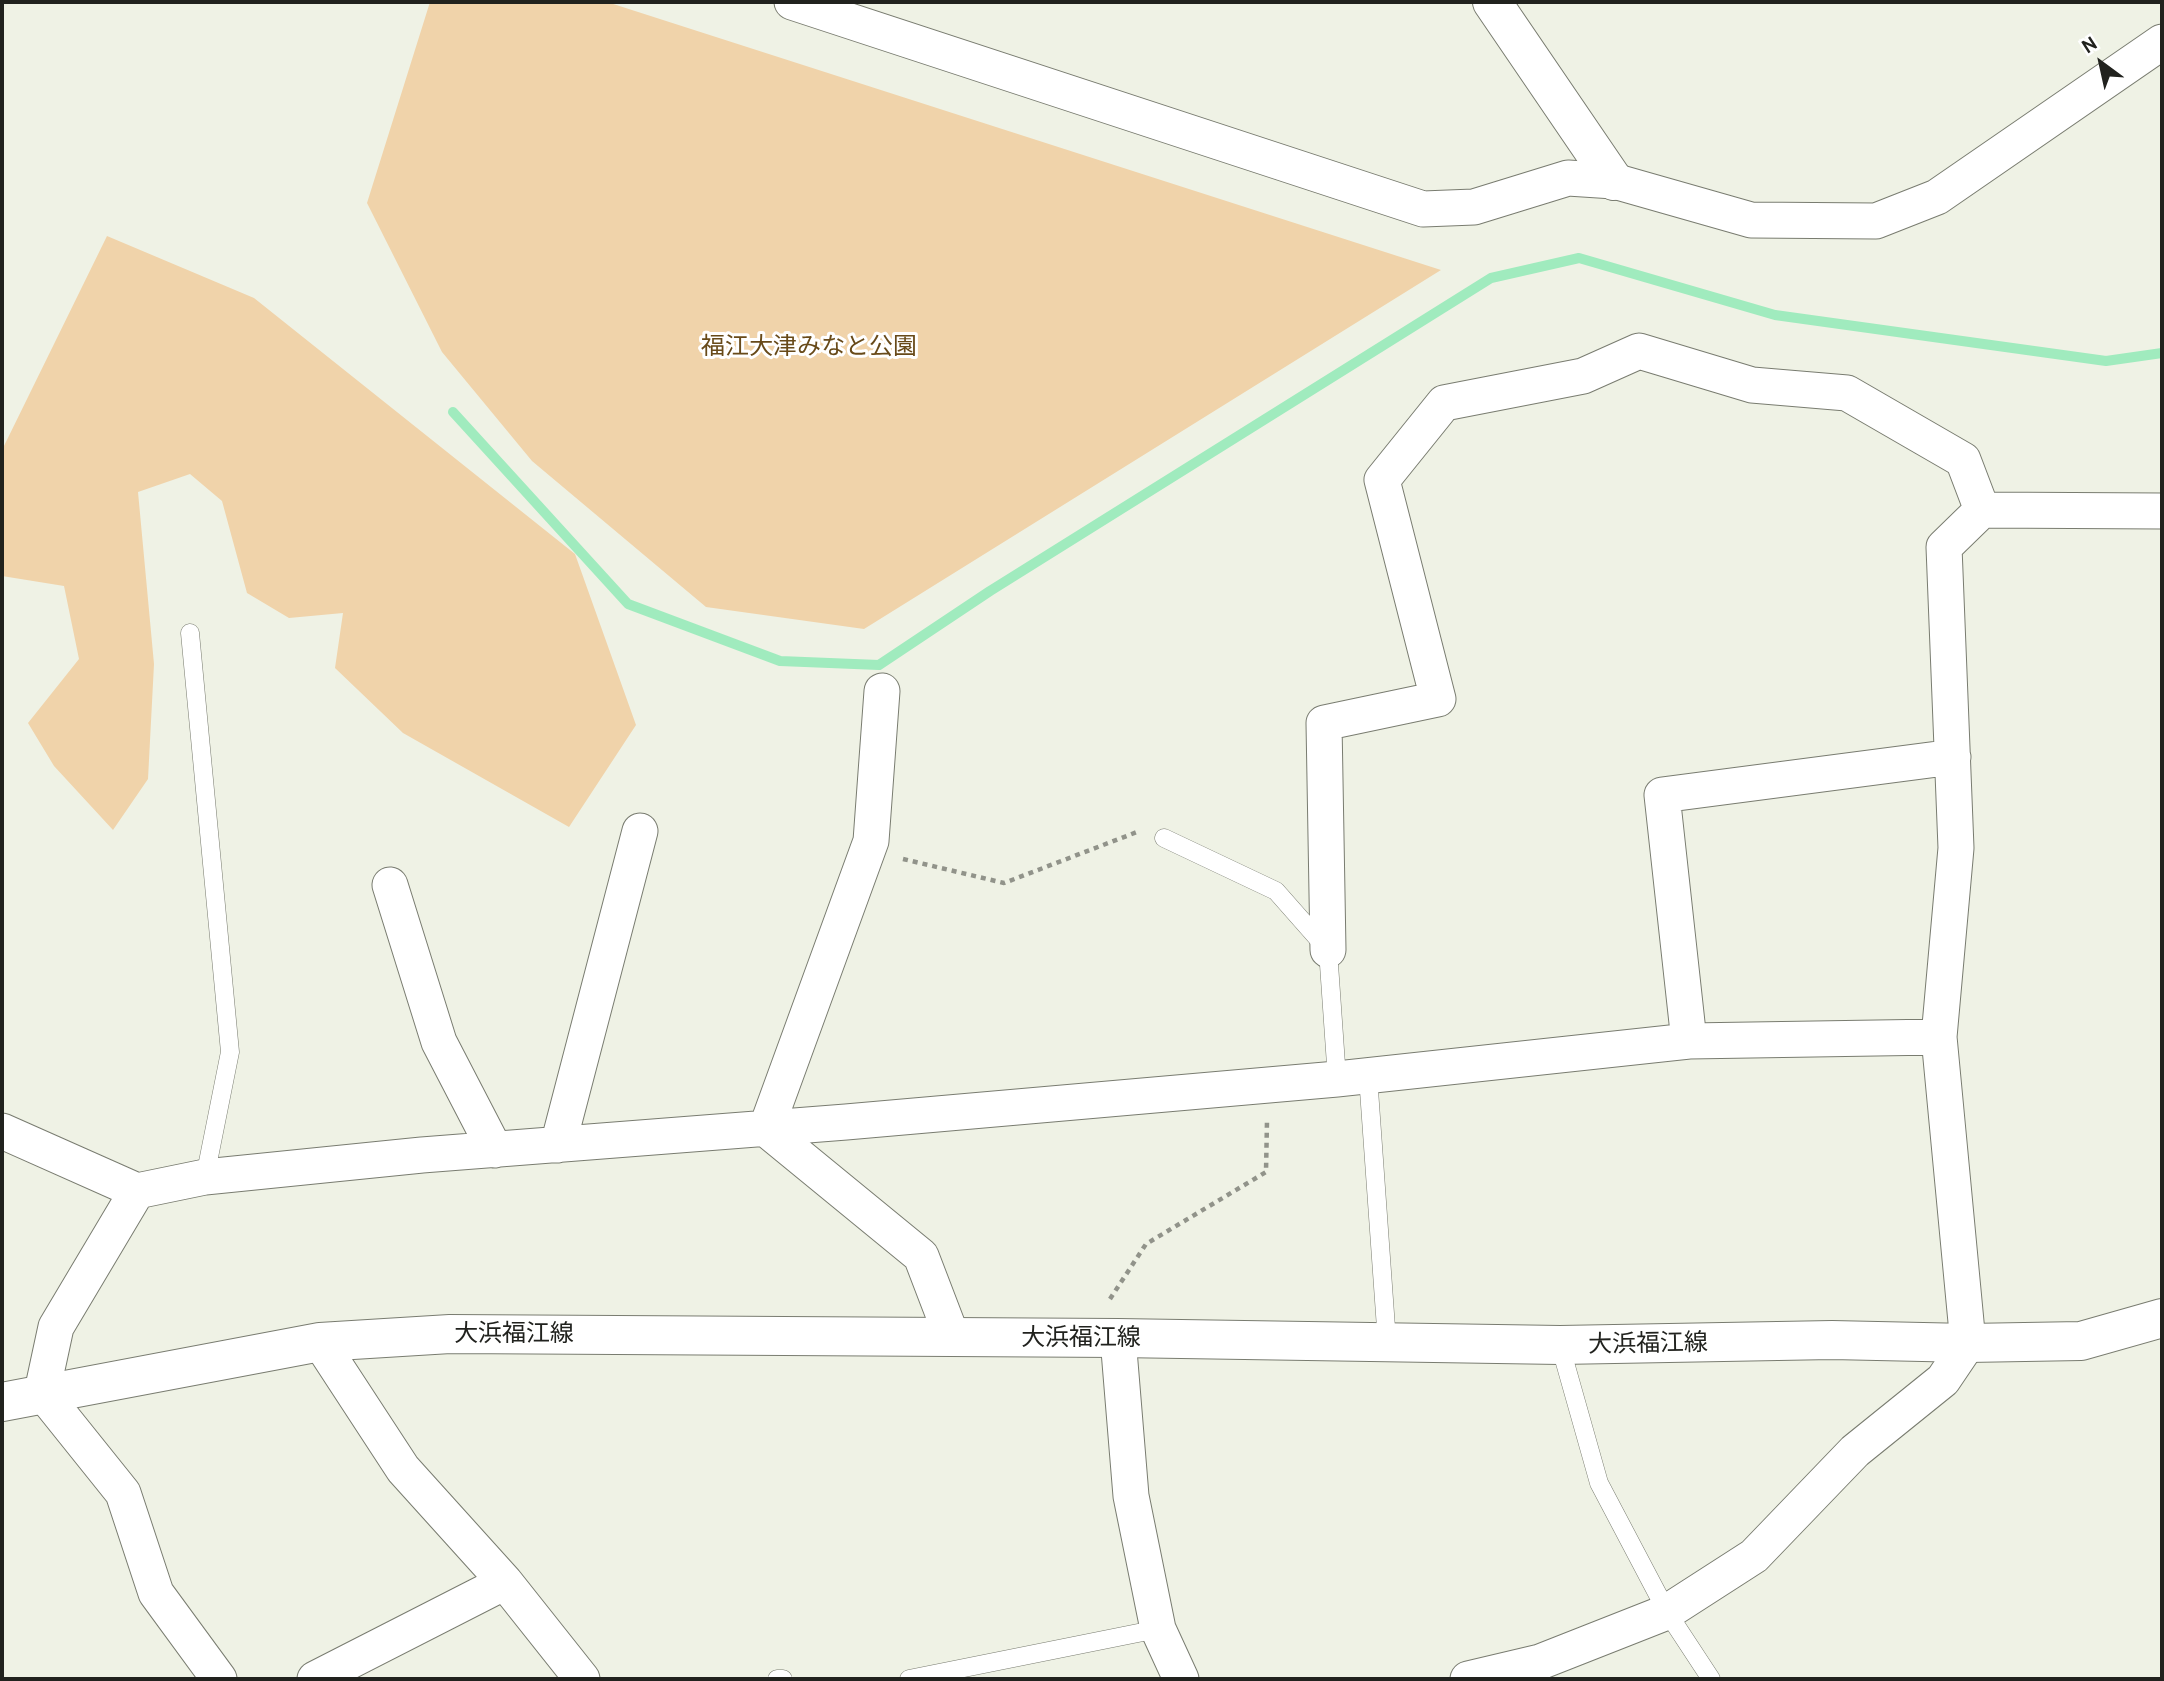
<!DOCTYPE html>
<meta charset="utf-8">
<style>
body{margin:0}
#map{position:relative;width:2164px;height:1681px;overflow:hidden;background:#eff2e5;font-family:Cabin,sans-serif}
canvas{display:block}
.frame{position:absolute;inset:0;border:4px solid #21221e;pointer-events:none}
.north{position:absolute;left:2066px;top:28px;width:70px;height:70px;-webkit-text-stroke:5px #fff;paint-order:stroke;rotate:327deg;font-size:19px;font-weight:700;line-height:28px;text-align:center;color:#21221e}
.north::after{content:'';display:block;margin:auto;width:24px;height:32px;background:#21221e;clip-path:polygon(50% 0,100% 100%,50% 72%,0 100%)}
</style>
<div id="map">
<canvas width="2164" height="1681"></canvas>
<div class="frame"></div>
<div class="north">N</div>
</div>
<script>
const context = document.querySelector('canvas').getContext('2d');
context.lineJoin = 'round';
function fill(path, color) { context.fillStyle = color; context.fill(path, 'evenodd'); }
const poly = rows => new Path2D(rows.map(r => 'M' + r).join(''));
function stroke(path, color, width, dash) { context.strokeStyle = color; context.lineWidth = width; context.lineCap = dash ? 'butt' : 'round'; context.setLineDash(dash || []); context.stroke(path); }
function label(font, color, halo, rows, align = 'center') {
  context.font = font + ' Cabin,"Noto Sans JP",sans-serif'; context.lineWidth = 6; context.setLineDash([]); context.textBaseline = 'middle'; context.strokeStyle = halo; context.fillStyle = color; for (const [text, x, y, turn = 0] of rows) {
    context.save(); context.translate(x, y); context.rotate((+turn || 0) * Math.PI / 180); context.textAlign = isNaN(turn) ? turn : align; if (halo) context.strokeText(text, 0, 0); context.fillText(text, 0, 0); context.restore();
  }
}
fill(poly([
 [430,2,607,2,1441,270,864,629,706,607,532,461,442,352,367,203],
 [107,236,254,298,575,554,636,725,569,827,403,733,335,668,343,613,289,618,247,593,222,501,190,474,138,492,154,664,148,779,113,830,54,766,28,723,79,659,64,586,2,576,2,450]
]), '#f0d3aa');
stroke(poly([
 [453,412,628,604,780,661,879,665,990,591,1491,278,1579,258,1775,315,2106,361,2162,353]
]), '#a0ebbe', 10);
const service = poly([
 [190,633,230,1052,205,1177],
 [1164,838,1276,891,1328,950,1337,1079],
 [1368,1076,1387,1342],
 [1560,1345,1599,1483,1667,1612,1711,1679],
 [777,1679,783,1679],
 [909,1679,1158,1629]
]);
const minor = poly([
 [792,2,1423,209,1474,207,1568,178,1614,181,1751,220,1876,221,1937,197,2162,42],
 [882,691,871,841,766,1129,921,1256,952,1337],
 [390,885,439,1042,495,1150],
 [1328,950,1324,723,1438,699,1382,480,1444,403,1583,376,1639,351,1752,385,1847,393,1963,460,1982,510],
 [1689,1041,1662,795,1953,757],
 [2,1131,137,1191],
 [558,1145,640,831],
 [1118,1338,1131,1496,1158,1629,1181,1679],
 [320,1342,403,1469,505,1582,582,1679],
 [219,1679,156,1593,123,1493,42,1392,56,1327,137,1191,205,1177,422,1155,846,1122,1337,1079,1689,1041,1939,1037],
 [315,1679,505,1582],
 [1468,1679,1540,1662,1667,1612,1754,1556,1855,1451,1943,1380,1968,1343,1939,1037,1956,848,1944,547,1982,510,2162,511]
]);
const tertiary = poly([
 [1492,2,1614,181]
]);
const secondary = poly([
 [2,1402,320,1342,450,1334,1118,1338,1560,1345,1832,1340,1968,1343,2081,1341,2162,1318]
]);
stroke(service, '#797c70', 19);
stroke(minor, '#797c70', 37);
stroke(tertiary, '#797c70', 40);
stroke(secondary, '#797c70', 40);
stroke(poly([
 [903,859,1004,883,1137,832],
 [1110,1299,1146,1244,1266,1172,1267,1121]
]), '#91938a', 4.5, [5, 5]);
stroke(service, '#fff', 18);
stroke(minor, '#fff', 35);
stroke(tertiary, '#fff', 38);
stroke(secondary, '#fff', 38);
label('24px', '#684a19', '#fff', [
 ["福江大津みなと公園",809,347]
]);
label('24px', '#21221e', '#fff', [
 ["大浜福江線",514,1334],
 ["大浜福江線",1081,1338],
 ["大浜福江線",1648,1344,-1]
]);
</script>
